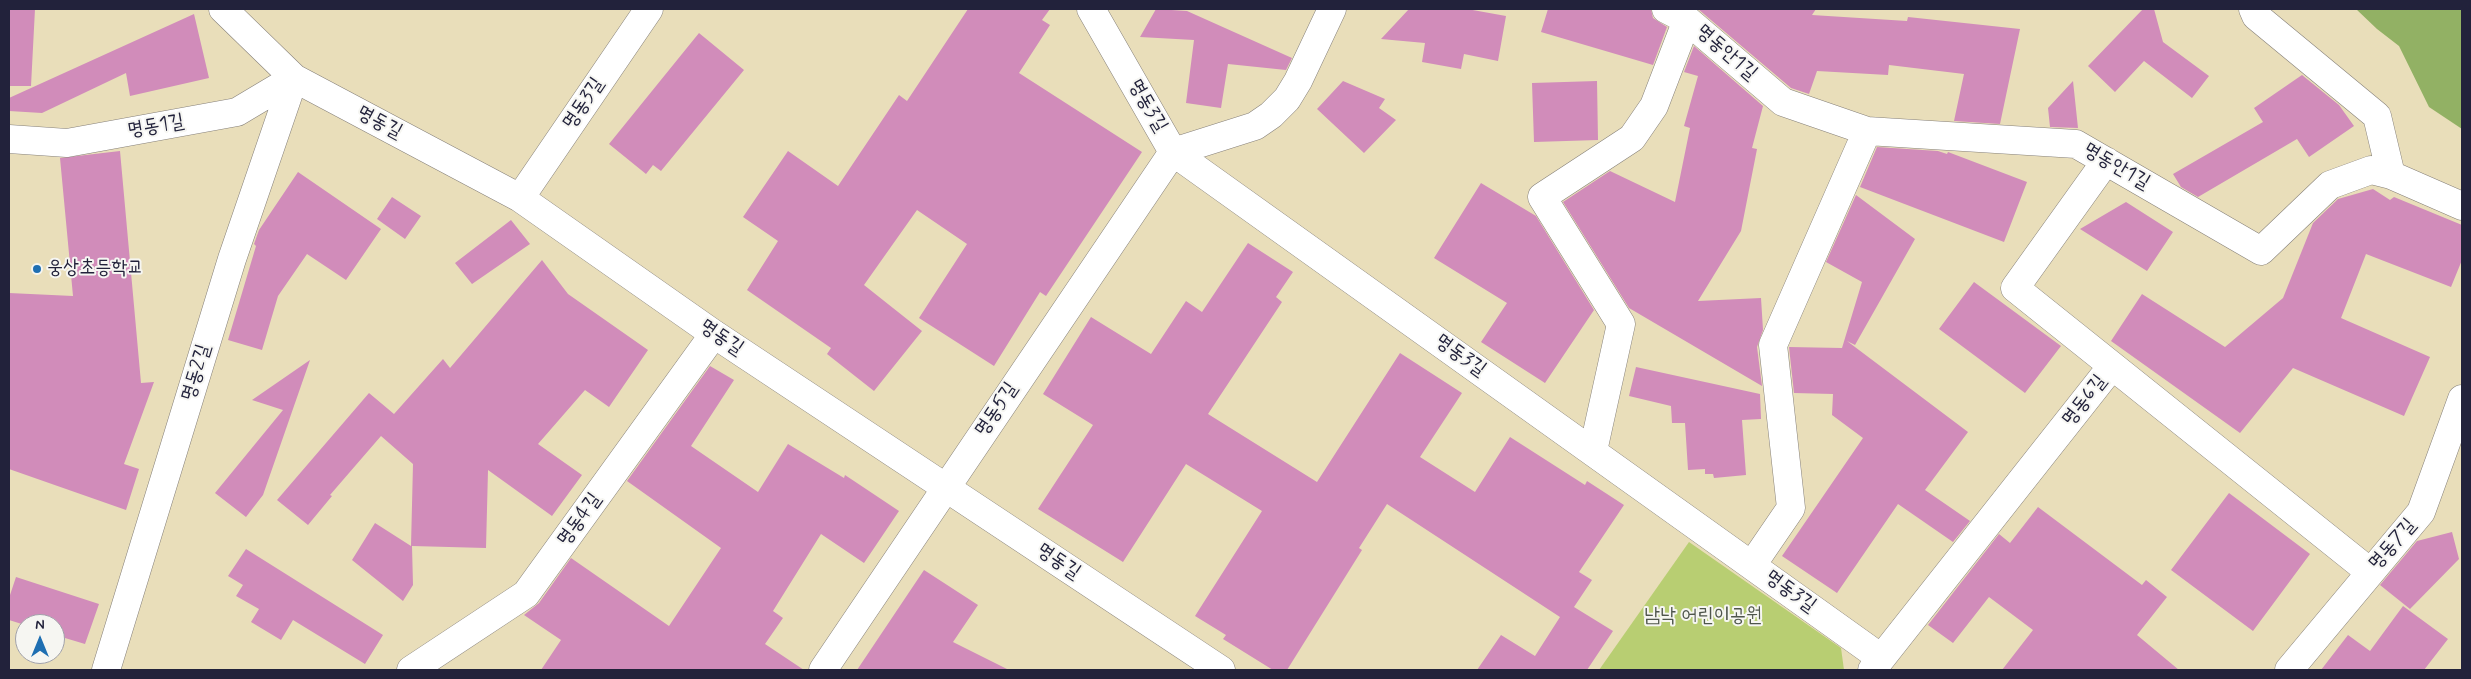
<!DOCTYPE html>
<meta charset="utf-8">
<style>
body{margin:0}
#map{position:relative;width:2471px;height:679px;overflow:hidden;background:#e9deba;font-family:Mynerve,sans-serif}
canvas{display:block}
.frame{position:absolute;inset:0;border:10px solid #22223b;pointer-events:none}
.north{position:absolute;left:15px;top:614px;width:50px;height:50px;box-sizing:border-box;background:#f6f6f2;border:1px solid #a1a1a9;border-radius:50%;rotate:0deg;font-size:14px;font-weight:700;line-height:20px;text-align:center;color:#22223b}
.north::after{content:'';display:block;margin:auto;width:18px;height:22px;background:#1f6fb2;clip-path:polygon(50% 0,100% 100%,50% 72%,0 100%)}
</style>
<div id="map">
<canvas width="2471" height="679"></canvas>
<div class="frame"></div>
<div class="north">N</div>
</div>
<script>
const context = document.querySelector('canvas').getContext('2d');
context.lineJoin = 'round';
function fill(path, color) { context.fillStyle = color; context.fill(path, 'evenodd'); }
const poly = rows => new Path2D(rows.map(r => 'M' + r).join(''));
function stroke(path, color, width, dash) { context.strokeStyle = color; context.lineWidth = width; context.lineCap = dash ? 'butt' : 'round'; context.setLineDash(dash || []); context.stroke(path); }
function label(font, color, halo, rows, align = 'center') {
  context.font = font + ' Mynerve,"Poor Story",sans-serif'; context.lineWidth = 4; context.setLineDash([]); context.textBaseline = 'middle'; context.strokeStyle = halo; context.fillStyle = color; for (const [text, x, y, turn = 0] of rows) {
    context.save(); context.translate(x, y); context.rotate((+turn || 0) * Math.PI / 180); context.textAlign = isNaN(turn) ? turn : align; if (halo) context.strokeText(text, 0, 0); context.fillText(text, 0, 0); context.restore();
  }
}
fill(poly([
 [1689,542,1841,648,1844,670,1599,670]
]), '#b8ce72');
fill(poly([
 [2356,9,2462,9,2462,129,2429,107,2399,46,2377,29]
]), '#92b164');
fill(poly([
 [9,9,35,9,31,86,9,86],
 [968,9,1050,9,1042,20,1050,25,1019,73,1142,152,1046,296,1040,292,994,366,919,318,967,244,917,210,864,285,922,331,874,391,827,354,831,348,747,290,778,241,743,217,788,151,838,186,899,95,907,101],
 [1156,9,1187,11,1292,58,1286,70,1228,64,1221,108,1186,103,1194,40,1140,37],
 [1409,9,1467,9,1506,16,1498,61,1464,54,1461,69,1422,62,1425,43,1381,39],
 [1548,9,1651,9,1653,18,1667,27,1653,65,1541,32],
 [1698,9,1816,9,1812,15,1907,21,1908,17,2020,29,2000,124,1954,121,1964,74,1889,65,1888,75,1817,71,1809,94,1791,88],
 [2143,9,2154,9,2163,42,2209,76,2192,98,2144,61,2115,92,2088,66],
 [194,14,209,78,130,96,126,73,42,113,9,111,9,98],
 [699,33,744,70,661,171,653,165,646,174,609,144],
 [1694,46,1763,106,1752,148,1757,149,1741,231,1698,301,1761,298,1763,330,1757,347,1762,386,1629,308,1563,202,1610,171,1675,202,1690,128,1684,126,1698,76,1684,72],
 [2302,75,2339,105,2354,126,2309,157,2297,139,2198,197,2181,187,2173,174,2263,122,2254,108],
 [1343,81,1385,99,1379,108,1396,120,1364,153,1317,109],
 [1597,81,1598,140,1534,142,1532,83],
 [2073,81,2078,128,2050,127,2048,108],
 [1877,147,1938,151,1947,154,1948,152,2027,182,2004,242,1860,187],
 [120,151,141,383,154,382,124,464,139,469,126,510,9,469,9,293,73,296,60,158],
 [298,172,381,229,346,280,307,254,278,296,262,350,228,340,256,246,254,244,259,230],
 [1481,183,1536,216,1594,310,1545,383,1481,342,1507,303,1434,258],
 [2373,189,2390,200,2394,197,2462,225,2462,260,2451,287,2366,254,2341,318,2430,357,2404,416,2293,368,2240,433,2111,341,2142,294,2225,347,2283,298,2313,223,2338,199],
 [1856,195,1915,239,1855,345,1847,341,1968,432,1925,490,1970,521,1953,542,1898,504,1837,593,1782,556,1863,438,1832,415,1833,394,1794,393,1789,347,1842,348,1862,282,1826,262],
 [392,197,421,216,405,239,377,219],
 [2126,202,2173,232,2147,271,2080,229],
 [511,220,530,244,472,284,455,263],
 [1248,243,1293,272,1276,297,1282,302,1208,414,1317,482,1400,353,1462,393,1420,457,1475,492,1510,437,1585,485,1587,481,1624,505,1579,572,1592,580,1574,607,1613,631,1587,670,1477,670,1501,635,1535,656,1560,617,1387,504,1359,548,1362,550,1287,670,1273,670,1223,639,1226,635,1195,616,1262,511,1186,464,1123,562,1038,509,1093,425,1043,394,1091,317,1151,354,1186,301,1202,312],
 [542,260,568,294,648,350,609,407,585,390,538,444,582,475,552,516,488,470,486,548,412,546,413,585,403,601,352,560,375,523,411,546,413,464,381,436,330,495,332,496,308,525,277,500,369,393,394,414,443,359,450,368],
 [1974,282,2061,346,2025,393,1939,329],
 [310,360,263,495,246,517,215,493,283,410,252,400],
 [710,366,734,380,691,446,758,492,788,444,844,478,845,475,899,511,864,563,821,534,773,611,783,618,765,644,804,670,541,670,561,640,524,615,539,603,571,558,669,626,721,548,627,481],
 [1636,367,1760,394,1761,419,1742,420,1746,475,1714,478,1713,474,1705,474,1705,469,1688,470,1685,423,1672,423,1671,406,1629,396],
 [2229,493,2310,554,2253,631,2171,570],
 [2038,507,2142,585,2146,580,2167,597,2137,635,2179,670,2002,670,2033,630,1989,597,1953,643,1928,625,1999,534,2010,543],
 [2452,532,2459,559,2410,609,2380,585,2417,541],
 [246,549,383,635,365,664,293,620,281,640,251,622,259,609,236,596,243,585,228,576],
 [924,570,978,605,953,642,1009,670,857,670],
 [16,577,99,604,85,644,55,635,55,624,25,625,9,620,9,598],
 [2403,606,2448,639,2424,670,2321,670,2348,635,2370,651]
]), '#d18cba');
const minor = poly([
 [223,9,294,78,520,198,714,334,1221,670],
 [1091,9,1173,152,1881,658],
 [1666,9,1687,20,1783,102,1867,131,2076,144,2261,251,2330,185,2371,170,2391,175,2462,206],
 [2253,9,2256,16,2377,116,2391,175],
 [9,139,67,143,237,112,294,78],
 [2106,161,2015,288,2370,572],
 [520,198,649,9],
 [1593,451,1621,324,1542,197,1632,138,1654,106,1687,20],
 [1752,565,1791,508,1773,345,1867,131],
 [106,670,232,259,294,78],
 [411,670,526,594,714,334],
 [823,670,1173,152,1255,126,1271,115,1287,99,1298,81,1332,9],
 [1872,670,2112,366],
 [2289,670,2421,512,2462,399]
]);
stroke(minor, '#86807a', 29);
stroke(minor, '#fff', 28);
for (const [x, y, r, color] of [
 [37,269,5,"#1f6fb2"]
]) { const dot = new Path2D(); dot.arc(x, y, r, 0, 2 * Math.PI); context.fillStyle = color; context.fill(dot); stroke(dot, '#f6f6f2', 2); }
label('20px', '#22223b', '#f6f6f2', [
 ["명동안1길",1726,53,41],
 ["명동3길",584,104,-56],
 ["명동3길",1147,106,60],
 ["명동길",379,123,28],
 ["명동1길",156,127,-10],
 ["명동안1길",2116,167,30],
 ["명동길",721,338,34],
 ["명동3길",1460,356,36],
 ["명동2길",197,373,-73],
 ["명동6길",2085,401,-52],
 ["명동5길",997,410,-56],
 ["명동4길",580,520,-54],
 ["명동7길",2393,545,-49],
 ["명동길",1058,562,34],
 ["명동3길",1790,592,36]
]);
label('20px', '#22223b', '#f6f6f2', [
 ["웅상초등학교",47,269]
], 'left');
label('20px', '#4f564c', '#f6f6f2', [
 ["남낙 어린이공원",1703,617]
]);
</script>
